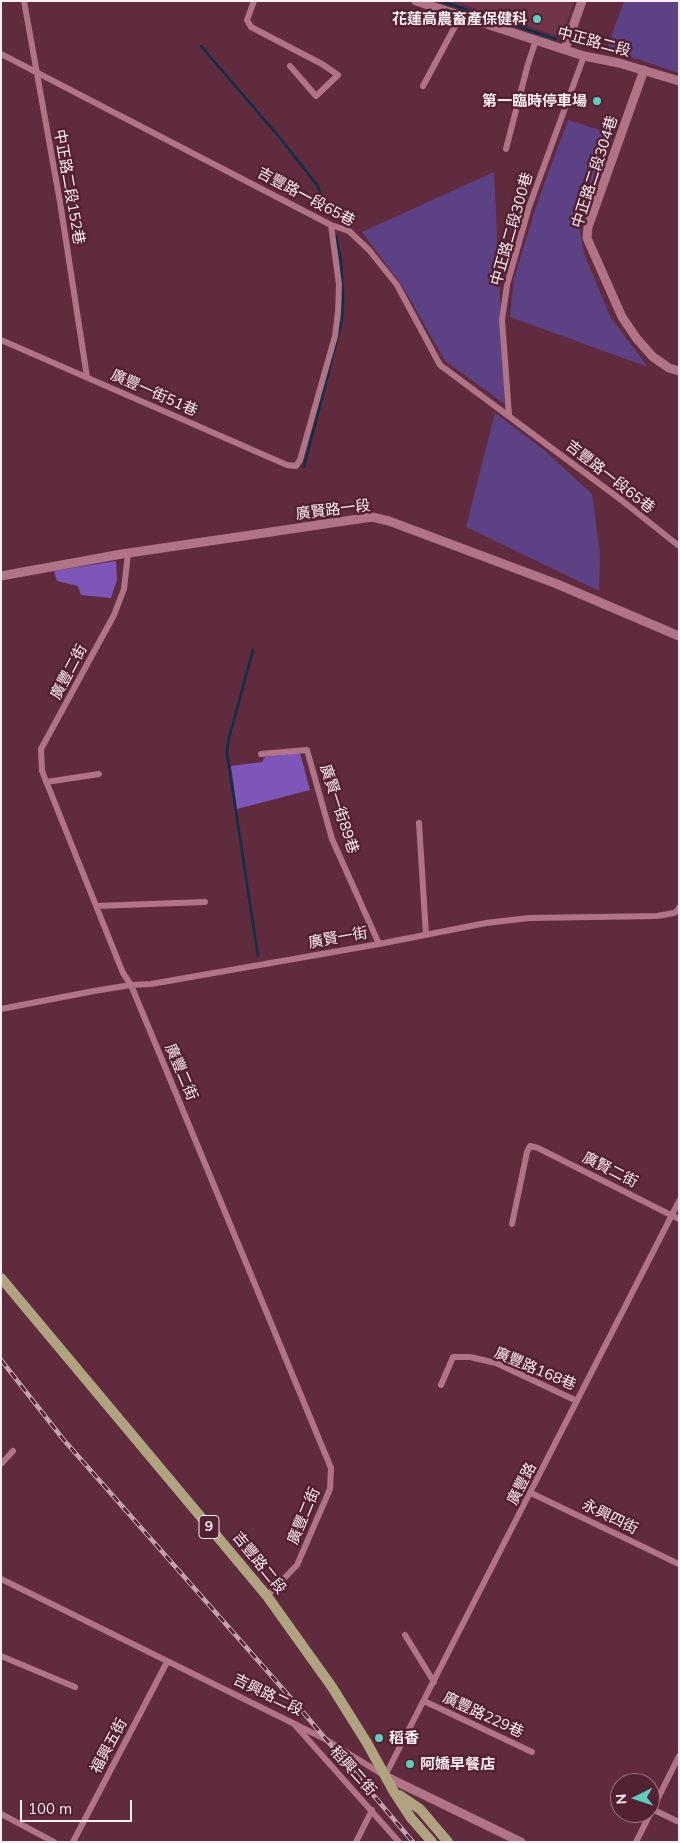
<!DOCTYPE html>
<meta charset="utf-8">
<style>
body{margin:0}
#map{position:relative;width:680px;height:1843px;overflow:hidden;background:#602c3d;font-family:Mulish,sans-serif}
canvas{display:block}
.frame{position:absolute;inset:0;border:2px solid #fdeff3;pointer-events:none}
.north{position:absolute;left:610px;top:1773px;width:50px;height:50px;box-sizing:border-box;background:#542133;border:1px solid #987380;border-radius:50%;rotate:266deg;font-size:14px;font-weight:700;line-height:20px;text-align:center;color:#fdeff3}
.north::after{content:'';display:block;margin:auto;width:18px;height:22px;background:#5ccebb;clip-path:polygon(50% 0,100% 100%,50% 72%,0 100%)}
.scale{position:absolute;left:20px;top:1800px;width:112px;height:22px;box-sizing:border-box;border:2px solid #fdeff3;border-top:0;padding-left:6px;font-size:15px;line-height:18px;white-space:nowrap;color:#fdeff3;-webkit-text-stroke:4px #542133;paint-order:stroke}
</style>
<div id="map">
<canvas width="680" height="1843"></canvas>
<div class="frame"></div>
<div class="north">N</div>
<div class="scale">100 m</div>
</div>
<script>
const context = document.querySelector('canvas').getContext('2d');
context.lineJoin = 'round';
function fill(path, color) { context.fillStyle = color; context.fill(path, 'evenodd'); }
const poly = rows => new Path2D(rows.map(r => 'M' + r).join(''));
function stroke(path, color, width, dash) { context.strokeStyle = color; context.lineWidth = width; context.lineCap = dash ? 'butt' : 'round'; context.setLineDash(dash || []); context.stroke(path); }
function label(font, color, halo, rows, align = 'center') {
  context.font = font + ' Mulish,"Noto Sans TC",sans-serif'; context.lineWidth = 5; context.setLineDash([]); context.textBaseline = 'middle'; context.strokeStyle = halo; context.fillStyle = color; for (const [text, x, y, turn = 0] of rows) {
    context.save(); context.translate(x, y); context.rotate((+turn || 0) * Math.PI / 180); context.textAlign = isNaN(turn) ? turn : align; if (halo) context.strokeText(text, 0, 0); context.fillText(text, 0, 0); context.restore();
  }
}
fill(poly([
 [453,1,574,1,561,37]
]), '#703548');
fill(poly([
 [624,1,679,1,679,73,607,49],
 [568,120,613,134,580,231,584,254,611,318,648,367,510,317,514,278,539,198],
 [494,172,505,404,445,361,403,287,362,232],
 [495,413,544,450,592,494,600,554,599,591,466,527]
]), '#5c4184');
fill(poly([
 [116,561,117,580,111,598,81,595,78,586,57,581,54,571],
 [300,753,310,790,237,809,231,766,262,762,265,757]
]), '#7e55b8');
stroke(poly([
 [440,1,556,39],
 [201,46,280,138,317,185,332,217],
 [304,467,342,320,343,297,341,261,336,236],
 [253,650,228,742,227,753,258,956]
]), '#093149', 2.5);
stroke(poly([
 [24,1,60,202,87,377],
 [254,1,247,20,251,27,322,64,338,75,316,96,290,66],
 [1,54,331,225,349,231,369,250,397,285,440,365,620,499,679,546],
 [423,86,460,17],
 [506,149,528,64,536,40],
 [1,340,287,465,296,466,300,460,335,336,338,312,339,285,331,225],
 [509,415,502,320,507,285,529,207,584,56],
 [128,553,124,589,114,615,41,749,42,771,123,973,131,985,331,1468,330,1489,297,1565,267,1596],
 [261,754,307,750,332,839,379,944],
 [46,782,99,774],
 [419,823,426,935],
 [96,906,205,902],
 [1,1009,94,991,131,985,151,984,379,944,486,923,529,918,657,916,674,913,677,911,679,908],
 [512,1224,527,1152,530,1146,538,1148,679,1219],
 [441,1385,453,1357,470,1357,496,1363,577,1401],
 [1,1464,13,1451],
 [531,1493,679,1564],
 [1,1579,325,1739,385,1776,679,1201],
 [405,1635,434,1682],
 [1,1656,75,1687],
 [424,1701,532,1752],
 [295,1725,399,1842],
 [652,1809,679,1822],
 [1,1814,54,1842],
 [73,1842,167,1662],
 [356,1842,372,1810],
 [636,1842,679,1756]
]), '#b07486', 6);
stroke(poly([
 [416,1,584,56,619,63,679,81],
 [565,49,582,1],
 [644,70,588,227,587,238,622,317,637,339,653,357,669,368,679,371],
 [1,576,122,554,372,517,389,521,557,584,679,636],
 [385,1776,521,1842]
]), '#b07486', 9);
stroke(poly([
 [1,1278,267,1596,332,1687,367,1743,394,1792,411,1818,432,1842],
 [399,1795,420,1809,448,1842]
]), '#b0a37f', 10);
const rail = poly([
 [1,1360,63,1439,297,1705,413,1842]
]);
stroke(rail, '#c0a3ac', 4.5);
stroke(rail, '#542133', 2.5, [8]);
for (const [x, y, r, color] of [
 [537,19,5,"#5ccebb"],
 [597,101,5,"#5ccebb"],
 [379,1738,5,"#5ccebb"],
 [410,1764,5,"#5ccebb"]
]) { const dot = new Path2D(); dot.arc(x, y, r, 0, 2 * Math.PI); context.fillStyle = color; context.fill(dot); stroke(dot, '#542133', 2); }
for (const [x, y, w] of [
 [209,1527,20]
]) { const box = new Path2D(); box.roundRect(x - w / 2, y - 11.5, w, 23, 4); context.fillStyle = '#542133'; context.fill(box); stroke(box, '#fdeff3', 1); }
label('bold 14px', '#fdeff3', null, [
 ["9",209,1527]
]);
label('bold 15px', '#fdeff3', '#542133', [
 ["花蓮高農畜產保健科",527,19],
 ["第一臨時停車場",587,101],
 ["稻香",389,1738,"left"],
 ["阿嬌早餐店",420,1764,"left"]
], 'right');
label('15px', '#fdeff3', '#542133', [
 ["中正路二段",594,42,15],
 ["中正路二段304巷",595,172,-72],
 ["中正路二段152巷",69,187,80],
 ["吉豐路一段65巷",306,197,28],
 ["中正路二段300巷",512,229,-74],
 ["廣豐一街51巷",154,393,24],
 ["吉豐路一段65巷",610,477,38],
 ["廣賢路一段",333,510,-7],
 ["廣豐二街",69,672,-62],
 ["廣賢一街89巷",339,809,72],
 ["廣賢一街",338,938,-10],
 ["廣豐二街",181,1072,67],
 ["廣賢二街",610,1170,27],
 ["廣豐路168巷",535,1369,23],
 ["廣豐路",522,1484,-63],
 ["廣豐二街",304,1516,-67],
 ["永興四街",610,1517,26],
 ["吉豐路二段",259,1563,51],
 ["吉興路二段",268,1695,26],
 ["廣豐路229巷",483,1715,25],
 ["福興五街",109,1746,-62],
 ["稻興二街",353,1771,48]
]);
</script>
